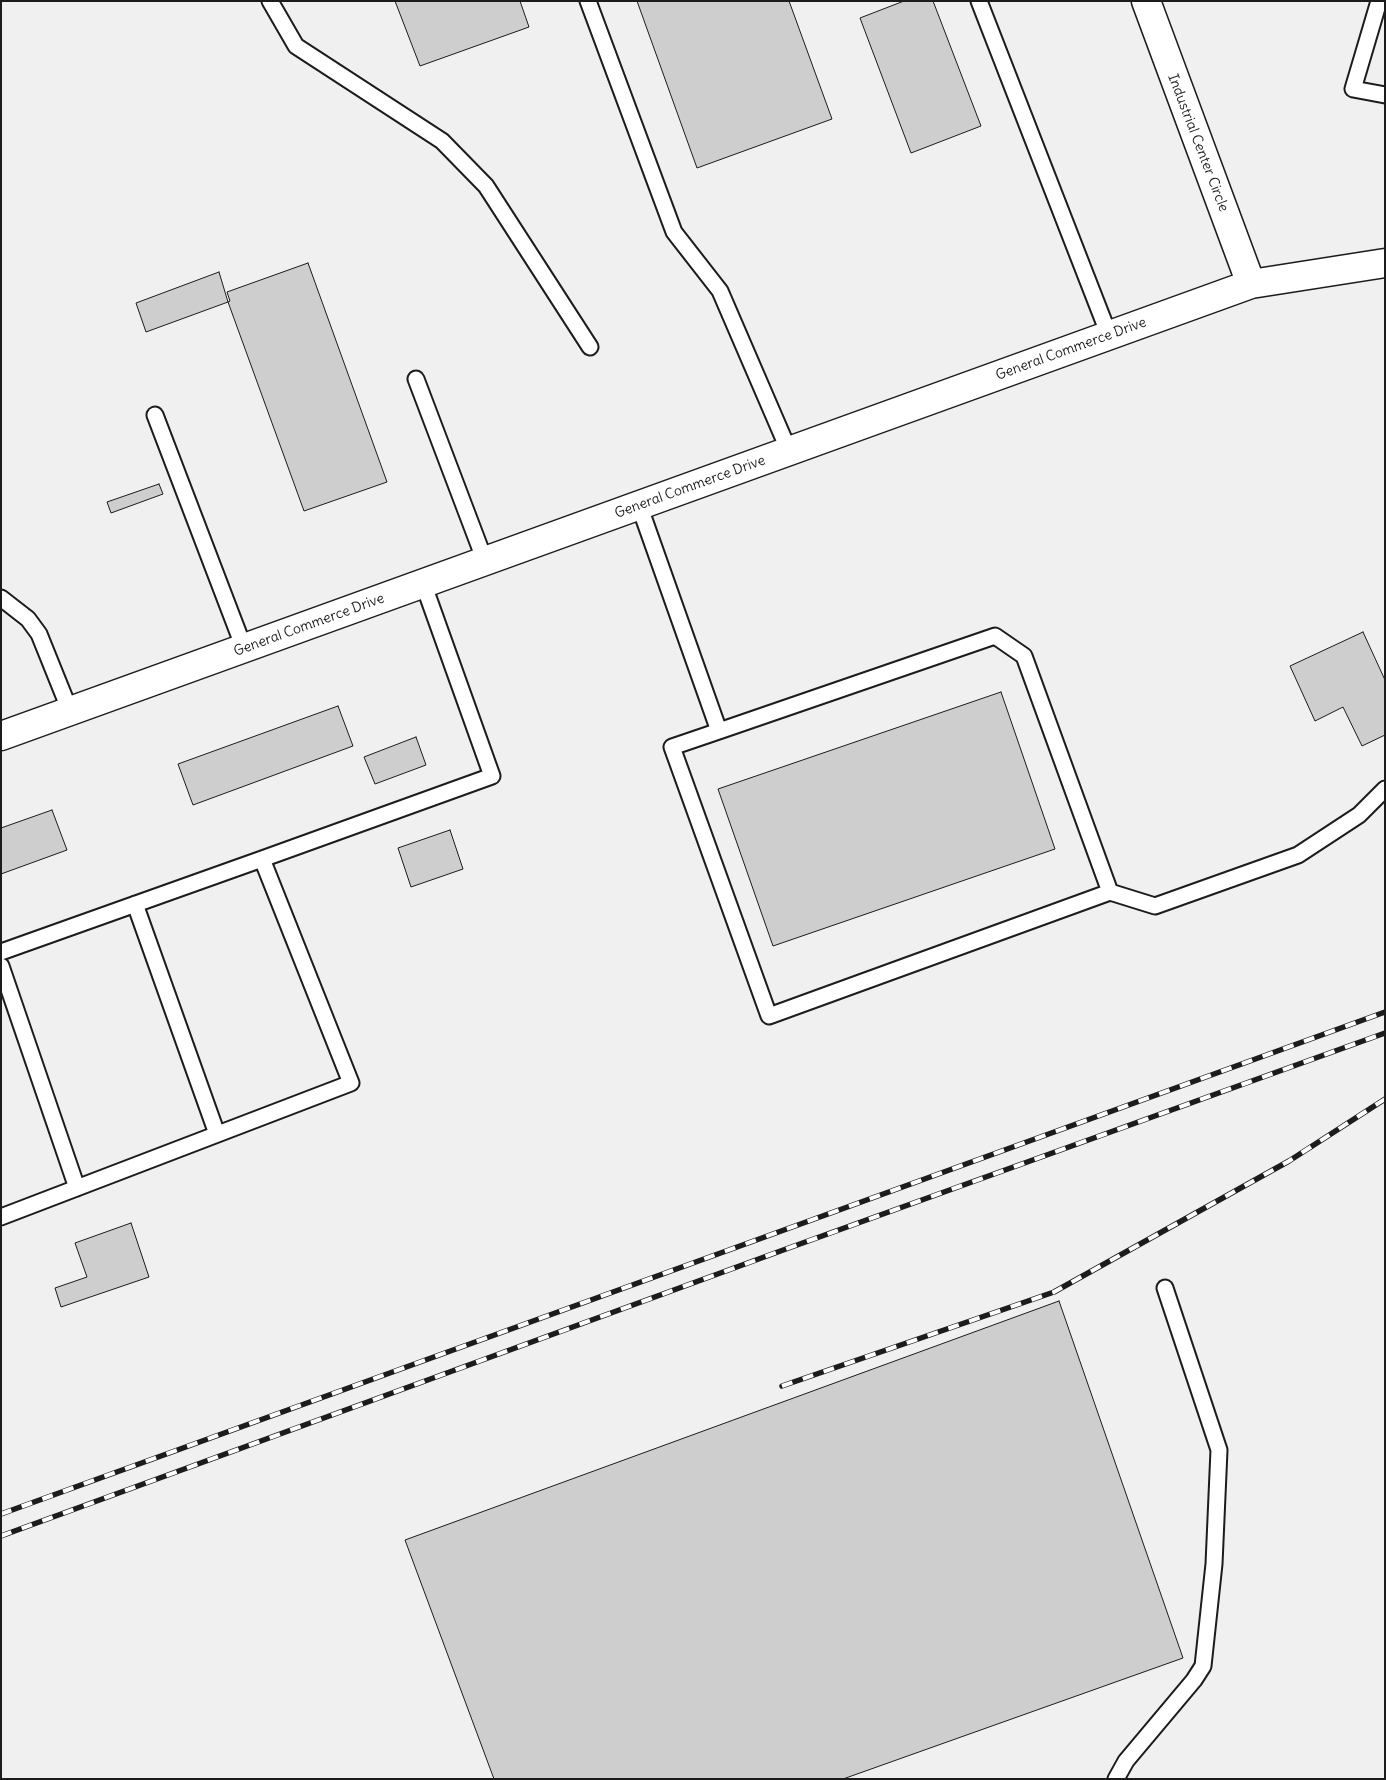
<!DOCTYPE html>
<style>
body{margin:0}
#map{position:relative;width:1386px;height:1780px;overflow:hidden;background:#fff;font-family:Delius,sans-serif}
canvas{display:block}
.frame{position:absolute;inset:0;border:2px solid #1c1c1c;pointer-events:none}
</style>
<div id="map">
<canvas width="1386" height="1780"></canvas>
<div class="frame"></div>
</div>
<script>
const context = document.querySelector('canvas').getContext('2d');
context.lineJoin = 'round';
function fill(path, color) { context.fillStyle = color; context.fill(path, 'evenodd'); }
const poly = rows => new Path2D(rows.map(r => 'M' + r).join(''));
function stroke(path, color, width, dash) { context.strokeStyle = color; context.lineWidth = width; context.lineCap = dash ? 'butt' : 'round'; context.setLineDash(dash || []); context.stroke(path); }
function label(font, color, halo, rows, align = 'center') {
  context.font = font + ' Delius,sans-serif'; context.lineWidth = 4; context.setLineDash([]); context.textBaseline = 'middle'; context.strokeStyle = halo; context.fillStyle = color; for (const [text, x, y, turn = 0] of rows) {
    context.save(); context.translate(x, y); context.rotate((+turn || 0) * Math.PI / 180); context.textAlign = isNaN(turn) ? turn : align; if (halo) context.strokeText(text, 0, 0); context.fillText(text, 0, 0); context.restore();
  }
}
fill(poly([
 [1,1,1385,1,1385,1779,1,1779]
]), '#f0f0f0');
const building = poly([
 [395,1,520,1,529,27,420,66,395,1],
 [637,1,789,1,832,119,697,168,637,1],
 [904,1,933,1,981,126,911,153,860,18,904,1],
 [308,263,387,482,304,511,228,302,230,301,227,292,308,263],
 [219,272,228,302,146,332,136,303,219,272],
 [159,484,163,494,111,513,107,502,159,484],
 [1363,632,1385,680,1385,735,1362,746,1343,707,1315,721,1290,666,1363,632],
 [1001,692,1055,849,773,946,718,789,1001,692],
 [338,706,353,746,193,805,178,764,338,706],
 [416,737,426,765,375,784,364,757,416,737],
 [52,810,67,850,1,874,1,828,52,810],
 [450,830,463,869,411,887,398,848,450,830],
 [131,1223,149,1277,61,1307,55,1288,87,1277,75,1243,131,1223],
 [1059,1301,1183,1658,843,1779,494,1779,405,1540,1059,1301]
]);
fill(building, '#cecece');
stroke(building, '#1c1c1c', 1);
const lane = poly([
 [270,1,296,46,442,141,486,186,590,347],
 [588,1,674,232,720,291,789,451],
 [979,1,1109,335],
 [1379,1,1353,89,1385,95],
 [416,379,485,561],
 [155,415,244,648],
 [639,505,719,731,995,636,1024,656,1110,892,769,1016,672,747,719,731],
 [1,598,28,619,39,634,70,711],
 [1110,892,1155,906,1298,855,1359,815,1385,789],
 [135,904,217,1134],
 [1,952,262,859],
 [1,966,77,1188],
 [1,1217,351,1083,262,859,492,776,423,583],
 [1116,1779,1126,1761,1194,1680,1203,1666,1214,1564,1219,1450,1165,1288]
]);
const street = poly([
 [1146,1,1251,284],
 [1,736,1251,284,1385,263]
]);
stroke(lane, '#1c1c1c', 19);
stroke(street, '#1c1c1c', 31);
stroke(lane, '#fff', 15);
stroke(street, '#fff', 28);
const rail = poly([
 [782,1386,1054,1292,1289,1161,1385,1099],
 [1,1514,1385,1012],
 [1,1536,786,1249,1385,1033]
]);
stroke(rail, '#1c1c1c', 5.5);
stroke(rail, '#fff', 4, [11]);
label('14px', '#1c1c1c', '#fff', [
 ["Industrial Center Circle",1198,143,69],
 ["General Commerce Drive",1071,349,-20],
 ["General Commerce Drive",690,487,-20],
 ["General Commerce Drive",309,625,-20]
]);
</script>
